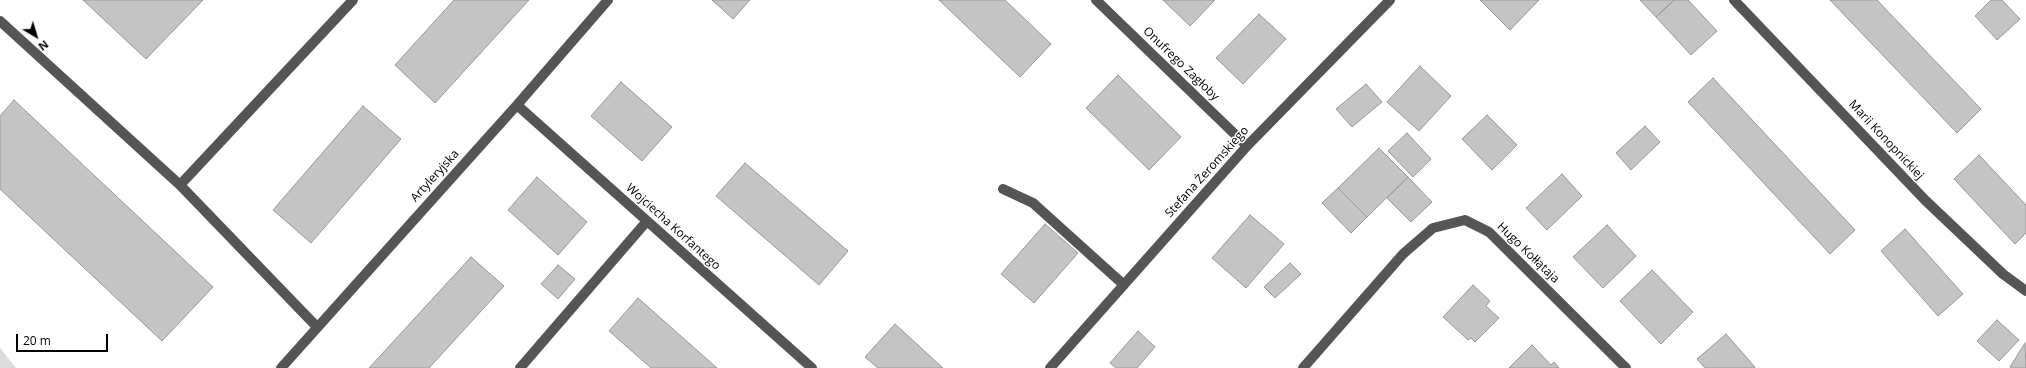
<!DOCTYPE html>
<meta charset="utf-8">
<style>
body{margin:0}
#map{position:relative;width:2026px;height:368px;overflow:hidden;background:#fff;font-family:"Open Sans",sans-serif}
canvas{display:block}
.north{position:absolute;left:16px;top:16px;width:40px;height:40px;-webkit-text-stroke:3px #fff;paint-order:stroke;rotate:142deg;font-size:11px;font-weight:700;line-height:16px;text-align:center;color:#000}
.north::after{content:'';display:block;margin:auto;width:14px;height:18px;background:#000;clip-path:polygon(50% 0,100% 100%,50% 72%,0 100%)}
.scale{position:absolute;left:16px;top:334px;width:92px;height:18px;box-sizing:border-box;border:2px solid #000;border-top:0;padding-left:5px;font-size:12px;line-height:14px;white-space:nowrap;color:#000;-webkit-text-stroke:3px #fff;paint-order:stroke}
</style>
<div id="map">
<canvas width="2026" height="368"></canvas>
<div class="north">N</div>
<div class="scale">20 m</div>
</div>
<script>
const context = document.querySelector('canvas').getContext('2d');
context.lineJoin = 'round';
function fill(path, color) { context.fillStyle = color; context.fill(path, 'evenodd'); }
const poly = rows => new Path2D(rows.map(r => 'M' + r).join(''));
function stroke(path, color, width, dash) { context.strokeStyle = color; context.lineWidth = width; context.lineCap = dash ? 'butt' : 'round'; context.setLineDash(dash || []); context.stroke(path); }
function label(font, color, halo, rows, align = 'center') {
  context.font = font + ' "Open Sans",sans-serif'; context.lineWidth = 3; context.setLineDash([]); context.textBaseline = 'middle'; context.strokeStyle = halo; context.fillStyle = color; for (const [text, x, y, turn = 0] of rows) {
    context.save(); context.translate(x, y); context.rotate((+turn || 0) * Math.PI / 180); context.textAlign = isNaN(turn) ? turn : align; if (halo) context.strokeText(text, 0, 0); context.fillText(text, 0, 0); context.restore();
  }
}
fill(poly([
 [0,348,16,368,0,368]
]), '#dcdcdc');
const building = poly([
 [83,0,203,0,146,59,83,0],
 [454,0,529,0,435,103,395,65,454,0],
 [712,0,750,0,733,19,712,0],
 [939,0,1005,0,1051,44,1020,77,939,0],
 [1163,0,1215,0,1190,26,1163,0],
 [1480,0,1539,0,1510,30,1480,0],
 [1640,0,1674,0,1656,17,1640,0],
 [1674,0,1688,0,1717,31,1691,55,1656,17,1674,0],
 [1830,0,1877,0,1981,109,1957,133,1830,0],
 [1991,0,2002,0,2020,19,1997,40,1975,16,1991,0],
 [1259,14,1286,39,1243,84,1216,58,1259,14],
 [1420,66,1451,96,1419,131,1387,102,1420,66],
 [1118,75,1181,137,1149,170,1086,108,1118,75],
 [1713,78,1855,230,1830,254,1688,102,1713,78],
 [621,82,672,127,642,161,591,116,621,82],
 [1366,84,1382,102,1352,127,1336,109,1366,84],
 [14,100,213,287,162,341,0,189,0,116,14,100],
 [363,106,401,139,311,243,273,210,363,106],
 [1487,115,1517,145,1492,170,1462,139,1487,115],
 [1645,126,1660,142,1631,170,1616,153,1645,126],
 [1407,133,1431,159,1413,177,1388,151,1407,133],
 [1379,148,1408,177,1367,217,1338,188,1379,148],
 [1979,155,2026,205,2026,233,2015,244,1954,179,1979,155],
 [745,163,848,251,819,285,716,196,745,163],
 [1562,174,1582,196,1547,230,1526,208,1562,174],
 [537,177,587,222,558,255,508,210,537,177],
 [1408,177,1432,202,1411,222,1387,198,1408,177],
 [1338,188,1367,217,1351,233,1322,203,1338,188],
 [1250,215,1284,244,1246,288,1212,258,1250,215],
 [1045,224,1078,253,1034,303,1001,274,1045,224],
 [1607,225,1636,256,1603,288,1573,257,1607,225],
 [1905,229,1963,294,1938,316,1881,251,1905,229],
 [471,257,504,286,429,368,369,368,471,257],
 [1290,263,1301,274,1275,298,1264,287,1290,263],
 [558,265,575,279,558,299,541,284,558,265],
 [1652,270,1693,312,1661,344,1620,301,1652,270],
 [1473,285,1490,301,1486,306,1499,318,1475,342,1471,338,1468,340,1443,317,1473,285],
 [638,298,717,368,651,368,609,331,638,298],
 [1997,320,2019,340,1999,361,1977,341,1997,320],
 [895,324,943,368,878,368,865,357,895,324],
 [1138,331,1155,347,1137,368,1116,368,1110,363,1138,331],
 [1726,334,1755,367,1754,368,1705,368,1697,359,1726,334],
 [2025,343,2026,368,2011,368,2010,367,2025,343],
 [1532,345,1551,365,1554,362,1559,368,1509,368,1532,345]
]);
fill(building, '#c4c4c4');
stroke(building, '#999', 1);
stroke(poly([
 [1096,0,1247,146],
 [1734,0,1925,200,2003,274,2026,291],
 [0,21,180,185,317,327],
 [517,105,812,368],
 [180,185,353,0],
 [1003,189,1033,203,1124,285],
 [281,368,517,105,608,0],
 [520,368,647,221],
 [1050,368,1247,146,1390,0],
 [1303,368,1403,254,1433,228,1465,220,1489,232,1626,368]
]), '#555', 10);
label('12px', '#000', '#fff', [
 ["Onufrego Zagłoby",1181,64,44],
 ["Marii Konopnickiej",1886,140,47],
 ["Stefana Żeromskiego",1207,172,-48],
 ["Artyleryjska",435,176,-48],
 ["Wojciecha Korfantego",673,227,42],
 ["Hugo Kołłątaja",1528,253,44]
]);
</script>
